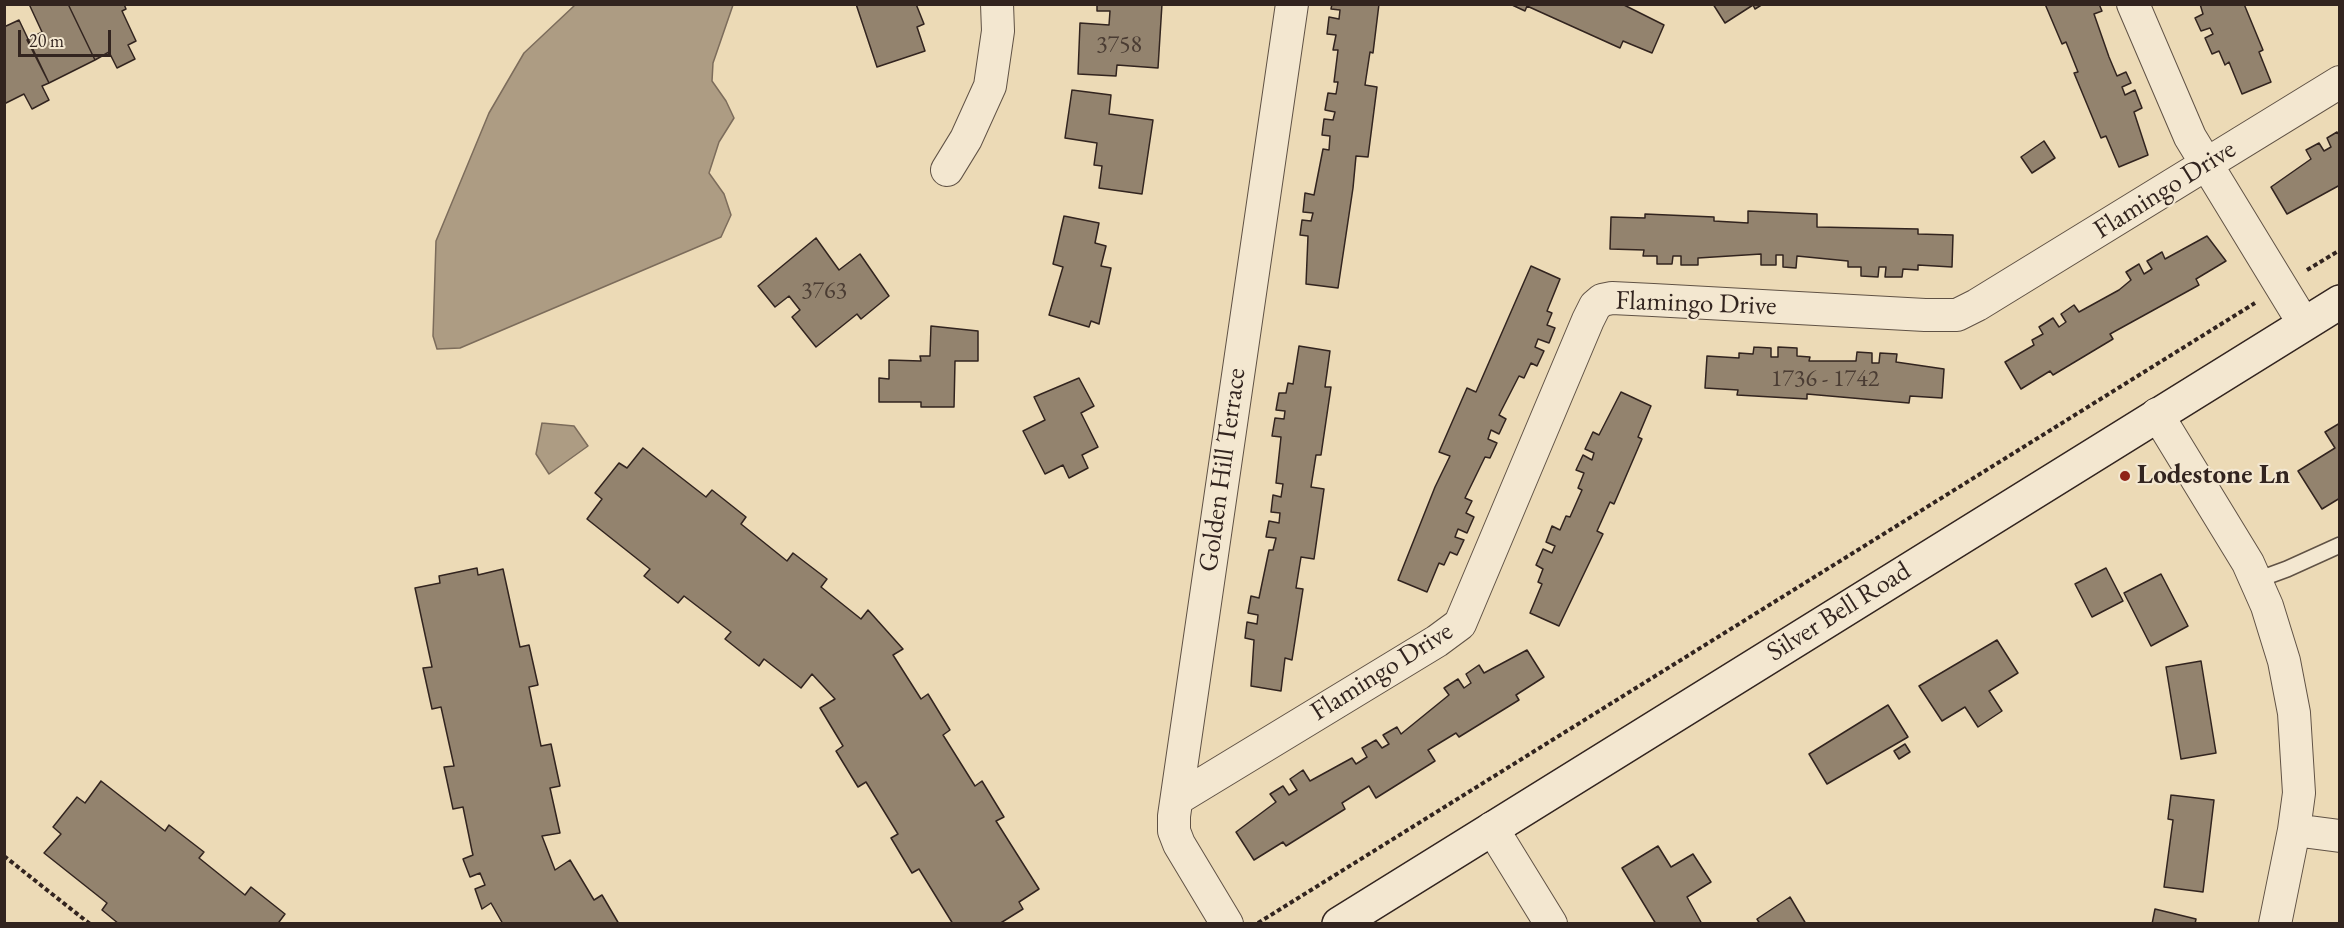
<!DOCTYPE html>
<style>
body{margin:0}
#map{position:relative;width:2344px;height:928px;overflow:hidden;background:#ecdab6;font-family:"EB Garamond",serif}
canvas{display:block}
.frame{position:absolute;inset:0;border:6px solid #32241f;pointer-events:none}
.scale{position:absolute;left:18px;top:30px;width:93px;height:27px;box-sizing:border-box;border:3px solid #32241f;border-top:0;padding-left:8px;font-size:18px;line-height:21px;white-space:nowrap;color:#32241f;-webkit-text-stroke:4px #f3e7d0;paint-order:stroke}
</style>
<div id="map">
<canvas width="2344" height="928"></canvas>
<div class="frame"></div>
<div class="scale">20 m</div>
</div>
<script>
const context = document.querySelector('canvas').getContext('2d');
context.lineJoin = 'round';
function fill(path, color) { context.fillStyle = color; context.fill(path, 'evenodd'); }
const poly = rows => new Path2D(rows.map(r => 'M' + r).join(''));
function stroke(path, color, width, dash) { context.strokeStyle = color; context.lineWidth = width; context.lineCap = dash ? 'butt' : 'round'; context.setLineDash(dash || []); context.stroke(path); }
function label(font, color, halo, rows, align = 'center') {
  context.font = font + ' "EB Garamond",serif'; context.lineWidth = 4.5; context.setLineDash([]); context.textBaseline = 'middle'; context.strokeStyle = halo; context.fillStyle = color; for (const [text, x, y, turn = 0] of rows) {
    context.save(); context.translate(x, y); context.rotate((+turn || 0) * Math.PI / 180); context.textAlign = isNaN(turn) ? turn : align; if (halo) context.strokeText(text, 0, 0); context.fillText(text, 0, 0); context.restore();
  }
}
const water = poly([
 [575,5,733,5,713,63,712,81,726,101,734,118,719,142,709,173,724,194,731,215,721,237,460,348,437,349,433,336,436,241,489,113,524,53,575,5],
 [542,423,574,426,588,446,549,474,536,454,542,423]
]);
fill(water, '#ad9c83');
stroke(water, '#7c6c5b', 1.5);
const building = poly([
 [29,4,68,4,95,60,49,83,27,40,42,32,29,4],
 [68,4,124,4,126,9,122,11,136,41,128,45,135,59,117,68,109,52,95,60,68,4],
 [856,4,916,4,924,24,917,27,925,51,877,67,856,4],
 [1097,4,1162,4,1158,68,1117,65,1116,76,1078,74,1080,23,1109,25,1110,11,1097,11,1097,4],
 [1332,4,1379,4,1373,53,1370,52,1365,85,1377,87,1368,157,1356,156,1353,188,1338,288,1306,284,1308,236,1300,235,1302,220,1311,221,1313,213,1303,212,1305,193,1314,195,1323,149,1329,150,1330,136,1322,135,1324,119,1333,120,1335,112,1325,110,1328,93,1336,94,1338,82,1334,82,1338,50,1333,50,1336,35,1327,34,1329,17,1339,19,1340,10,1331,9,1332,4],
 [1510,4,1622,4,1664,25,1652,53,1623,41,1620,48,1527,6,1525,11,1510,4],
 [1713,4,1763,4,1755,9,1753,5,1725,23,1713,4],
 [2045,4,2099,4,2102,11,2094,14,2109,57,2117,76,2126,72,2131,83,2122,87,2125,95,2135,90,2142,108,2134,112,2148,155,2119,167,2106,136,2101,138,2074,73,2078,72,2066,42,2062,44,2045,4],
 [2200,4,2244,4,2263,50,2259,52,2271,82,2242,94,2229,62,2225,65,2219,51,2212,54,2205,38,2213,34,2210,28,2201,31,2195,18,2203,14,2200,4],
 [19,20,49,83,42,86,49,100,32,109,24,94,4,104,4,27,19,20],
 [1072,90,1111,95,1109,114,1153,120,1142,194,1099,188,1102,166,1094,165,1097,143,1065,138,1072,90],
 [2337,132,2340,136,2340,185,2287,214,2271,187,2311,159,2306,150,2319,143,2324,151,2331,147,2327,138,2337,132],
 [2044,141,2055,158,2032,173,2021,157,2044,141],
 [1748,211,1817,214,1817,227,1918,229,1918,234,1953,235,1952,267,1918,265,1918,270,1903,269,1902,277,1885,277,1886,267,1879,267,1878,277,1861,276,1861,267,1848,267,1848,261,1797,256,1796,268,1783,267,1783,255,1776,255,1776,265,1761,265,1761,254,1698,258,1698,265,1681,265,1681,256,1673,256,1672,264,1657,264,1657,256,1643,256,1644,250,1610,249,1611,217,1645,218,1645,214,1714,217,1714,221,1748,223,1748,211],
 [1064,216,1099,223,1095,243,1106,246,1101,266,1111,268,1099,324,1091,321,1089,327,1049,315,1063,267,1053,264,1064,216],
 [2207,236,2226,261,2196,279,2199,285,2110,334,2113,339,2053,375,2050,371,2021,389,2005,362,2034,345,2032,340,2043,334,2039,327,2053,318,2059,327,2066,322,2061,314,2074,305,2079,312,2119,290,2131,280,2126,272,2139,264,2144,274,2152,269,2147,261,2162,252,2165,259,2207,236],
 [816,238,839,270,860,254,889,296,861,319,857,314,816,347,792,317,800,310,789,296,775,307,758,286,816,238],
 [1531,266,1560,279,1547,311,1552,313,1547,325,1555,328,1549,343,1538,339,1535,347,1544,351,1537,366,1531,363,1524,378,1519,376,1499,415,1506,419,1499,434,1491,430,1488,439,1497,443,1490,458,1485,457,1465,498,1472,501,1466,513,1474,517,1467,533,1458,529,1455,537,1464,540,1457,555,1450,552,1444,565,1439,563,1427,592,1398,580,1435,487,1450,456,1439,452,1467,388,1476,392,1531,266],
 [931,326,978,331,978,361,955,361,954,407,921,407,921,402,879,402,879,378,889,379,889,360,921,361,920,356,930,356,931,326],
 [1299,346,1330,351,1325,387,1331,387,1321,455,1316,455,1311,487,1324,489,1314,559,1301,557,1296,588,1303,589,1292,660,1285,658,1281,691,1251,686,1254,640,1245,638,1247,622,1257,624,1258,615,1248,613,1251,596,1259,598,1269,550,1273,550,1276,538,1266,537,1269,521,1279,523,1280,513,1271,512,1273,495,1281,497,1283,484,1276,483,1281,437,1272,436,1275,418,1284,419,1285,411,1276,410,1279,393,1286,393,1288,383,1293,384,1299,346],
 [1754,347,1771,348,1771,357,1778,357,1778,347,1797,348,1797,356,1810,357,1809,361,1856,361,1857,352,1872,353,1872,363,1879,363,1880,353,1897,354,1896,362,1944,369,1942,398,1910,396,1909,403,1807,394,1807,399,1737,395,1738,390,1705,388,1707,356,1739,358,1739,353,1753,354,1754,347],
 [1079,378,1094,406,1081,413,1098,447,1082,455,1088,468,1069,478,1063,465,1045,474,1023,431,1045,420,1034,397,1079,378],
 [1621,392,1651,406,1638,437,1642,439,1614,504,1610,502,1597,531,1603,534,1559,626,1530,613,1542,584,1538,582,1543,569,1536,565,1543,549,1552,553,1555,546,1546,542,1552,526,1560,530,1566,516,1570,517,1582,490,1578,488,1584,473,1576,470,1583,455,1592,460,1594,453,1585,449,1593,432,1599,435,1621,392],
 [2340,423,2340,498,2322,509,2298,471,2335,448,2325,432,2340,423],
 [643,448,706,497,712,490,746,517,741,524,787,561,793,553,827,579,821,587,861,619,868,610,903,649,893,655,921,699,928,694,950,730,943,735,975,786,982,781,1004,817,996,821,1039,889,1019,902,1023,909,999,924,953,924,919,869,912,873,891,838,898,834,866,782,858,787,836,751,843,746,820,708,835,699,812,674,801,688,764,659,759,666,725,639,731,632,684,596,678,603,644,576,650,569,587,519,602,499,595,493,619,463,627,468,643,448],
 [477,568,478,575,503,569,520,647,529,645,538,685,529,687,541,746,551,744,560,786,550,788,560,833,542,836,555,870,570,860,594,900,602,895,619,924,503,924,491,903,482,909,475,889,485,885,480,873,470,877,463,859,473,855,472,851,463,807,453,809,444,767,454,766,441,707,432,709,423,668,432,667,415,588,440,583,439,576,477,568],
 [2106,568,2123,601,2092,617,2075,584,2106,568],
 [2161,574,2188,626,2151,646,2124,593,2161,574],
 [1997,640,2018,673,1989,691,2002,711,1978,727,1965,707,1942,721,1919,686,1997,640],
 [1527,650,1544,677,1516,695,1519,700,1459,737,1456,733,1428,750,1435,761,1376,798,1369,786,1342,803,1345,809,1286,846,1283,842,1254,860,1236,832,1276,802,1270,794,1283,786,1289,795,1297,790,1290,779,1303,770,1310,781,1352,758,1356,764,1367,757,1362,748,1376,740,1382,748,1389,744,1383,735,1397,727,1401,734,1449,695,1444,688,1458,679,1464,688,1471,683,1466,674,1479,665,1484,673,1527,650],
 [2201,661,2216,753,2181,759,2166,667,2201,661],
 [1888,705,1908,737,1827,784,1809,754,1888,705],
 [1905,744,1910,752,1899,759,1894,751,1905,744],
 [101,781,165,831,169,825,204,852,199,858,245,895,251,887,285,914,279,922,281,924,119,924,102,910,107,903,44,853,61,834,53,827,77,797,85,803,101,781],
 [2171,795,2214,800,2203,892,2164,887,2173,820,2168,819,2171,795],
 [1658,846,1671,867,1693,854,1711,882,1687,897,1702,924,1656,924,1622,868,1658,846],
 [1790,897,1806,924,1760,924,1757,919,1790,897],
 [2155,909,2196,919,2195,924,2152,924,2155,909]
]);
fill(building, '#93836e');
stroke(building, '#32241f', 1.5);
const lane = poly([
 [2257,580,2287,569,2340,545]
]);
const street = poly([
 [2133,4,2190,137,2304,324],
 [947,170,966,139,990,86,998,31,997,4],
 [2157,414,2248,563,2267,606,2284,661,2294,713,2299,793,2294,830,2275,924],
 [1177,799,1437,641,1460,624,1588,320,1595,306,1602,300,1612,298,1653,300,1925,315,1957,315,1977,305,2340,82],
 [1492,828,1551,924],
 [2294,830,2340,836],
 [1227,924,1179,844,1174,831,1174,816,1292,4]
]);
const secondary = poly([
 [1339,924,2340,302]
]);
stroke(lane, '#605245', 18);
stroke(street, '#605245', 34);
stroke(secondary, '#32241f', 36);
stroke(poly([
 [2307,270,2340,250],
 [4,856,90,924],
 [1258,923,2255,303]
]), '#32241f', 4, [4.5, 3]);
stroke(lane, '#f3e7d0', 15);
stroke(street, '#f3e7d0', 32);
stroke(secondary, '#f3e7d0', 33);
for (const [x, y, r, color] of [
 [2125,476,6,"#8f2418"]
]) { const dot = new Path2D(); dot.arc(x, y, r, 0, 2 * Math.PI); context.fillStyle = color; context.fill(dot); stroke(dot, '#f3e7d0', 2); }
label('24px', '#4a3c33', null, [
 ["3758",1119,45],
 ["3763",824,291],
 ["1736 - 1742",1825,379]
]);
label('27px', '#32241f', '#f3e7d0', [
 ["Flamingo Drive",2165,190,-32],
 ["Flamingo Drive",1696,304,2],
 ["Golden Hill Terrace",1223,470,-82],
 ["Silver Bell Road",1839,612,-32],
 ["Flamingo Drive",1382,672,-32]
]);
label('bold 27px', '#32241f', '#f3e7d0', [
 ["Lodestone Ln",2137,476]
], 'left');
</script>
